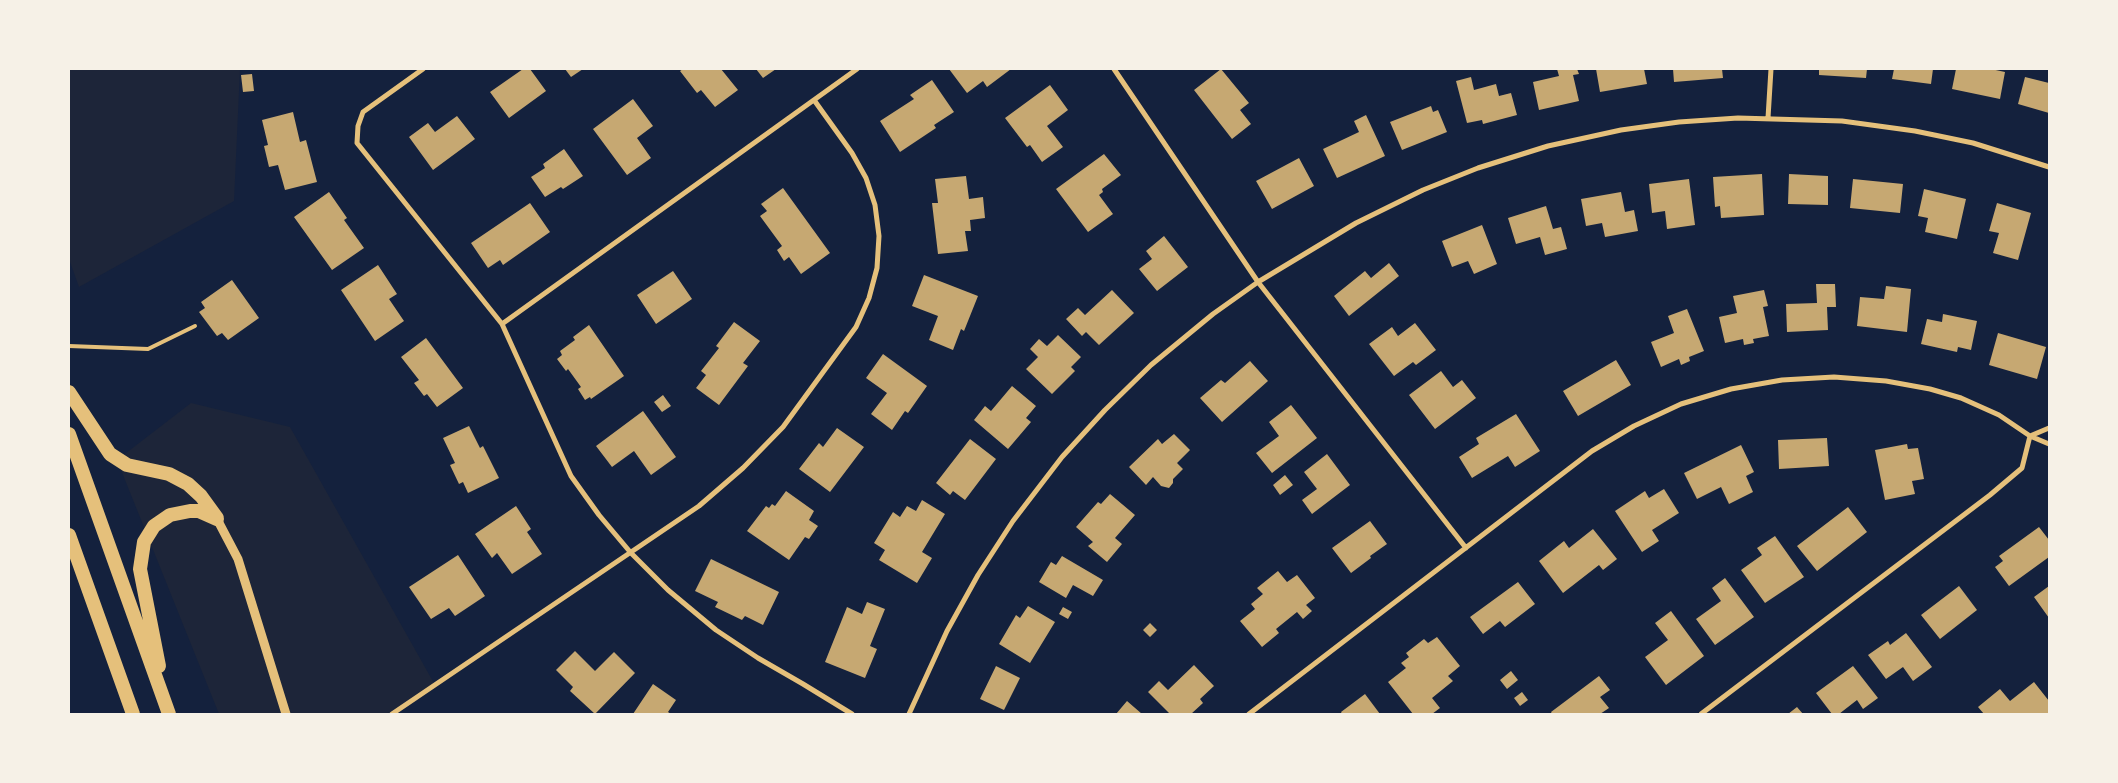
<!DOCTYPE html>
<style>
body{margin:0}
#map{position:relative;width:2118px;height:783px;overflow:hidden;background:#14213d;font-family:Karla,sans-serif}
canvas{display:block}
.frame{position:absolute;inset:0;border:70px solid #f6f1e7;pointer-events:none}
</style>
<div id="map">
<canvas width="2118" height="783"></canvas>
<div class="frame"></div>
</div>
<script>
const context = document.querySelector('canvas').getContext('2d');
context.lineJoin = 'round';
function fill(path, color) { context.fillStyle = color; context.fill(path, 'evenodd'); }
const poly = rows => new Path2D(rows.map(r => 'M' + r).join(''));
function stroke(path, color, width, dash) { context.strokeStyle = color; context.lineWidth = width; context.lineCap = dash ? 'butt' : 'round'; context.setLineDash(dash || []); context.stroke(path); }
fill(poly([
 [69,69,240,69,234,201,79,287,69,259],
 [191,403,290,427,435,685,392,714,219,714,117,460]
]), '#1d2539');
fill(poly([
 [523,69,530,69,546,91,509,118,490,92],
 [565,69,583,69,571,77],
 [683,69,721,69,738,90,715,107,701,90,697,93,680,71],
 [756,69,776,69,763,78],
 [949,69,1011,69,987,87,983,81,967,93],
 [1221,69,1249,103,1240,110,1251,124,1232,139,1194,90],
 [1557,69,1577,69,1579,74,1573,75,1579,101,1539,110,1533,82,1559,76],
 [1596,69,1644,69,1647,84,1600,92],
 [1673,69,1722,69,1723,78,1674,82],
 [1819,69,1867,69,1866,78,1819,75],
 [1894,69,1933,69,1931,84,1892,79],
 [1956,69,1991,69,2005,72,2000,99,1952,89],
 [252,74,254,91,243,92,241,75],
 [1471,77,1474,90,1496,84,1499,96,1511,93,1517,115,1483,124,1482,120,1467,123,1456,81],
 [2025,77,2049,83,2049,113,2018,104],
 [932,80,954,112,934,125,936,128,900,152,880,121,914,99,910,95],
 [1050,85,1068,110,1047,126,1063,147,1042,162,1030,145,1027,147,1005,118],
 [633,99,653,126,637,138,651,158,627,175,593,129],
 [1431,106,1433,112,1438,110,1447,132,1402,150,1390,122],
 [293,112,300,142,306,140,317,182,285,190,278,165,269,167,264,146,268,145,262,120],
 [1366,115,1385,156,1337,178,1323,149,1359,132,1354,121],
 [457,116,475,139,433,170,409,137,428,123,435,132],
 [564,149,583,176,563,189,561,187,545,197,531,177,545,168,543,164],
 [1104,154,1121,175,1102,189,1103,192,1099,195,1113,214,1088,232,1056,189],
 [1299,158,1314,186,1272,209,1256,181],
 [1762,174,1764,215,1721,218,1720,206,1715,207,1713,177],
 [1789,174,1828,176,1828,205,1788,204],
 [966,176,969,199,983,197,985,218,970,220,971,231,965,231,968,251,938,254,932,203,938,203,935,179],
 [1689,179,1695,225,1667,229,1665,211,1652,213,1649,184],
 [1853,179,1903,184,1900,213,1850,208],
 [783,188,830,253,801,274,789,257,784,261,777,250,782,246,760,216,767,211,761,204],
 [1924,189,1966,199,1957,239,1925,232,1928,218,1918,216],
 [329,192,347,218,344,220,364,248,332,270,294,217],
 [1621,192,1625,212,1634,210,1638,231,1605,237,1602,223,1586,226,1581,199],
 [530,203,550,232,503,265,500,260,488,268,471,243],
 [1997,203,2031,213,2018,260,1993,253,1999,233,1989,231],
 [1546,206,1553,229,1561,227,1567,249,1545,255,1540,237,1516,244,1508,218],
 [1482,225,1497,264,1474,274,1468,261,1452,267,1442,241],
 [1164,236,1188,267,1157,291,1139,269,1152,259,1146,251],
 [1389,263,1399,276,1349,316,1334,296,1365,271,1371,278],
 [378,265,397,294,389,299,404,321,375,341,341,290],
 [673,271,692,299,656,324,637,295],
 [924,275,978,296,964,331,961,329,953,350,929,340,938,316,912,306],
 [232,280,259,318,228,340,222,333,217,336,199,312,205,308,201,302],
 [1816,284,1835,284,1836,307,1827,307,1828,330,1787,332,1786,304,1817,303],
 [1886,286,1911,289,1907,332,1857,326,1860,297,1884,299],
 [1112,290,1134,313,1099,345,1086,332,1082,336,1066,319,1078,308,1085,315],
 [1764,290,1768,306,1763,307,1769,336,1753,339,1754,343,1744,345,1743,339,1725,343,1719,317,1737,313,1733,296],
 [1687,309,1704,351,1689,357,1690,361,1681,365,1679,359,1661,367,1651,342,1674,333,1668,316],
 [1943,314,1977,321,1971,350,1958,347,1957,352,1921,344,1927,319,1942,322],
 [734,322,760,341,743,363,748,366,719,405,696,388,706,375,701,371,719,348,716,346],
 [1415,323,1436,350,1416,365,1413,362,1394,376,1369,344,1392,327,1398,336],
 [589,325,624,376,591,399,590,397,585,400,578,389,581,387,568,369,566,371,557,359,562,355,560,351,575,340,573,337],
 [1998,333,2046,347,2037,379,1989,365],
 [1058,335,1081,357,1071,367,1075,371,1052,394,1026,369,1038,357,1030,349,1039,339,1047,346],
 [426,338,463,388,437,407,427,394,424,396,414,383,419,380,401,357],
 [883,354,927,386,908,413,905,411,892,430,871,414,887,393,866,378],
 [1616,360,1631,385,1578,416,1563,391],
 [1250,361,1268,381,1222,422,1200,398,1221,380,1225,383],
 [1441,371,1453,387,1462,380,1476,398,1435,429,1409,395],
 [1012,386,1036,406,1026,418,1031,422,1008,449,974,420,985,406,991,411],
 [663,395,671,406,662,412,654,402],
 [1291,405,1317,438,1272,473,1256,453,1279,436,1269,422],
 [643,411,676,457,651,475,634,451,612,467,596,446],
 [1516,414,1540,451,1515,467,1508,456,1472,478,1459,457,1479,444,1476,438],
 [469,426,480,448,483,446,499,478,468,493,463,482,459,484,450,465,455,463,443,438],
 [837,428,864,447,830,492,799,469,819,443,823,447],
 [1174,434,1190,450,1177,463,1183,469,1173,479,1173,483,1169,488,1161,486,1153,477,1146,485,1129,467,1158,439,1162,444],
 [1827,438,1829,466,1779,469,1778,440],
 [970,439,996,459,965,500,953,491,950,495,936,483],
 [1907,444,1908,449,1918,448,1924,479,1912,481,1915,494,1885,500,1875,450],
 [1741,445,1754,472,1746,476,1753,492,1729,504,1721,487,1697,499,1684,473],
 [1327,454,1350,485,1312,514,1302,500,1317,489,1304,472],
 [1285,475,1293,485,1280,495,1273,485],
 [1664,489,1679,513,1652,530,1659,541,1642,552,1615,511,1645,491,1649,498],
 [786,491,814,511,809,520,818,526,809,539,805,537,789,560,747,531,766,506,769,508,772,504,775,506],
 [1110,494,1135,515,1115,538,1122,544,1107,562,1088,546,1093,542,1076,527,1098,502,1101,504],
 [922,500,945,514,922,552,932,558,917,583,879,560,885,550,874,543,893,512,900,517,907,506,916,511],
 [516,506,531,529,527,532,542,554,512,574,497,553,492,558,475,534],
 [1848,507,1867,532,1817,571,1797,546],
 [1370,521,1387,544,1370,556,1371,558,1351,573,1332,548],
 [2039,527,2049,540,2049,557,2009,586,1995,567,2003,561,1999,556],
 [1593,529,1617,559,1603,570,1599,565,1563,593,1539,561,1564,541,1569,548],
 [1775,536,1804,577,1765,603,1741,570,1762,555,1757,548],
 [458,555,485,596,455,616,449,608,431,619,409,587],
 [1062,556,1103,580,1093,596,1073,585,1066,598,1039,582,1051,562,1056,565],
 [711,559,779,592,763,625,745,616,742,620,715,607,718,602,695,591],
 [1278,571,1287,582,1297,575,1315,598,1306,605,1312,611,1303,619,1297,612,1276,629,1279,633,1262,647,1240,621,1255,609,1251,604,1263,594,1257,588],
 [1725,578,1754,617,1715,645,1696,619,1721,601,1712,588],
 [1518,582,1535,604,1505,627,1500,621,1483,634,1470,617],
 [1959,586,1977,610,1940,639,1921,615],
 [2049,586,2049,618,2034,597],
 [867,602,885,609,870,646,877,649,865,678,825,662,847,607,862,614],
 [1028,606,1055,622,1030,663,999,644,1016,615,1020,618],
 [1063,607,1072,612,1068,619,1059,614],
 [1671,611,1704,656,1666,685,1645,657,1668,640,1655,623],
 [1150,623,1157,630,1150,637,1143,630],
 [1906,633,1932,667,1913,681,1903,667,1886,679,1868,655,1888,641,1890,645],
 [1437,637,1460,666,1448,676,1453,681,1432,698,1440,708,1432,714,1413,714,1388,682,1406,668,1401,663,1409,657,1406,653,1424,639,1428,643],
 [575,651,595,671,614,652,635,673,595,714,570,691,573,687,556,670],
 [1194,665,1214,686,1200,699,1203,703,1191,714,1170,714,1148,692,1159,681,1168,690],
 [996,666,1020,678,1004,710,980,699],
 [1853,666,1878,698,1863,709,1857,700,1839,714,1832,714,1816,693],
 [1511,671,1518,680,1507,689,1500,680],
 [1599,676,1610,690,1600,697,1609,708,1600,714,1552,714,1551,712],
 [2034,682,2049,701,2049,713,2047,714,1984,714,1978,707,2000,689,2010,701],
 [653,684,676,700,668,712,671,714,633,714],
 [1522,692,1528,700,1520,706,1514,698],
 [1365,694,1380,714,1342,714,1341,712],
 [1127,701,1142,714,1116,714],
 [1797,707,1803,714,1788,714]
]), '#c6a872');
stroke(poly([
 [69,346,148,349,195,326]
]), '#e5c07b', 4);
stroke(poly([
 [423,69,363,112,358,126,357,143,502,324,571,476,599,515,631,553,668,590,716,630,758,658,803,684,852,714],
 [1114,69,1258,282,1466,548],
 [1768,118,1771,69],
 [502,324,857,69],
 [392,714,699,506,743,468,783,427,856,327,869,298,877,268,879,236,875,205,866,178,852,153,814,100],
 [909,714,947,631,978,575,1013,521,1062,457,1105,410,1151,365,1213,314,1258,282,1356,223,1423,190,1478,168,1548,146,1621,130,1679,122,1738,118,1842,121,1915,131,1973,143,2049,167],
 [1249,714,1592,451,1634,426,1681,404,1731,389,1782,380,1834,377,1886,381,1930,389,1961,398,1999,415,2030,436,2049,444],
 [1701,714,1990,495,2022,468,2030,436,2049,428]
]), '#e5c07b', 5);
stroke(poly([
 [217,519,238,559,286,714]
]), '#e5c07b', 9);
stroke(poly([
 [69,392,110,454,127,465,169,474,188,484,201,496,217,518],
 [69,434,169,714],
 [69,535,133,714],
 [159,666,140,569,144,542,154,526,170,515,190,511,199,511,217,519]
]), '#e5c07b', 14);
</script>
